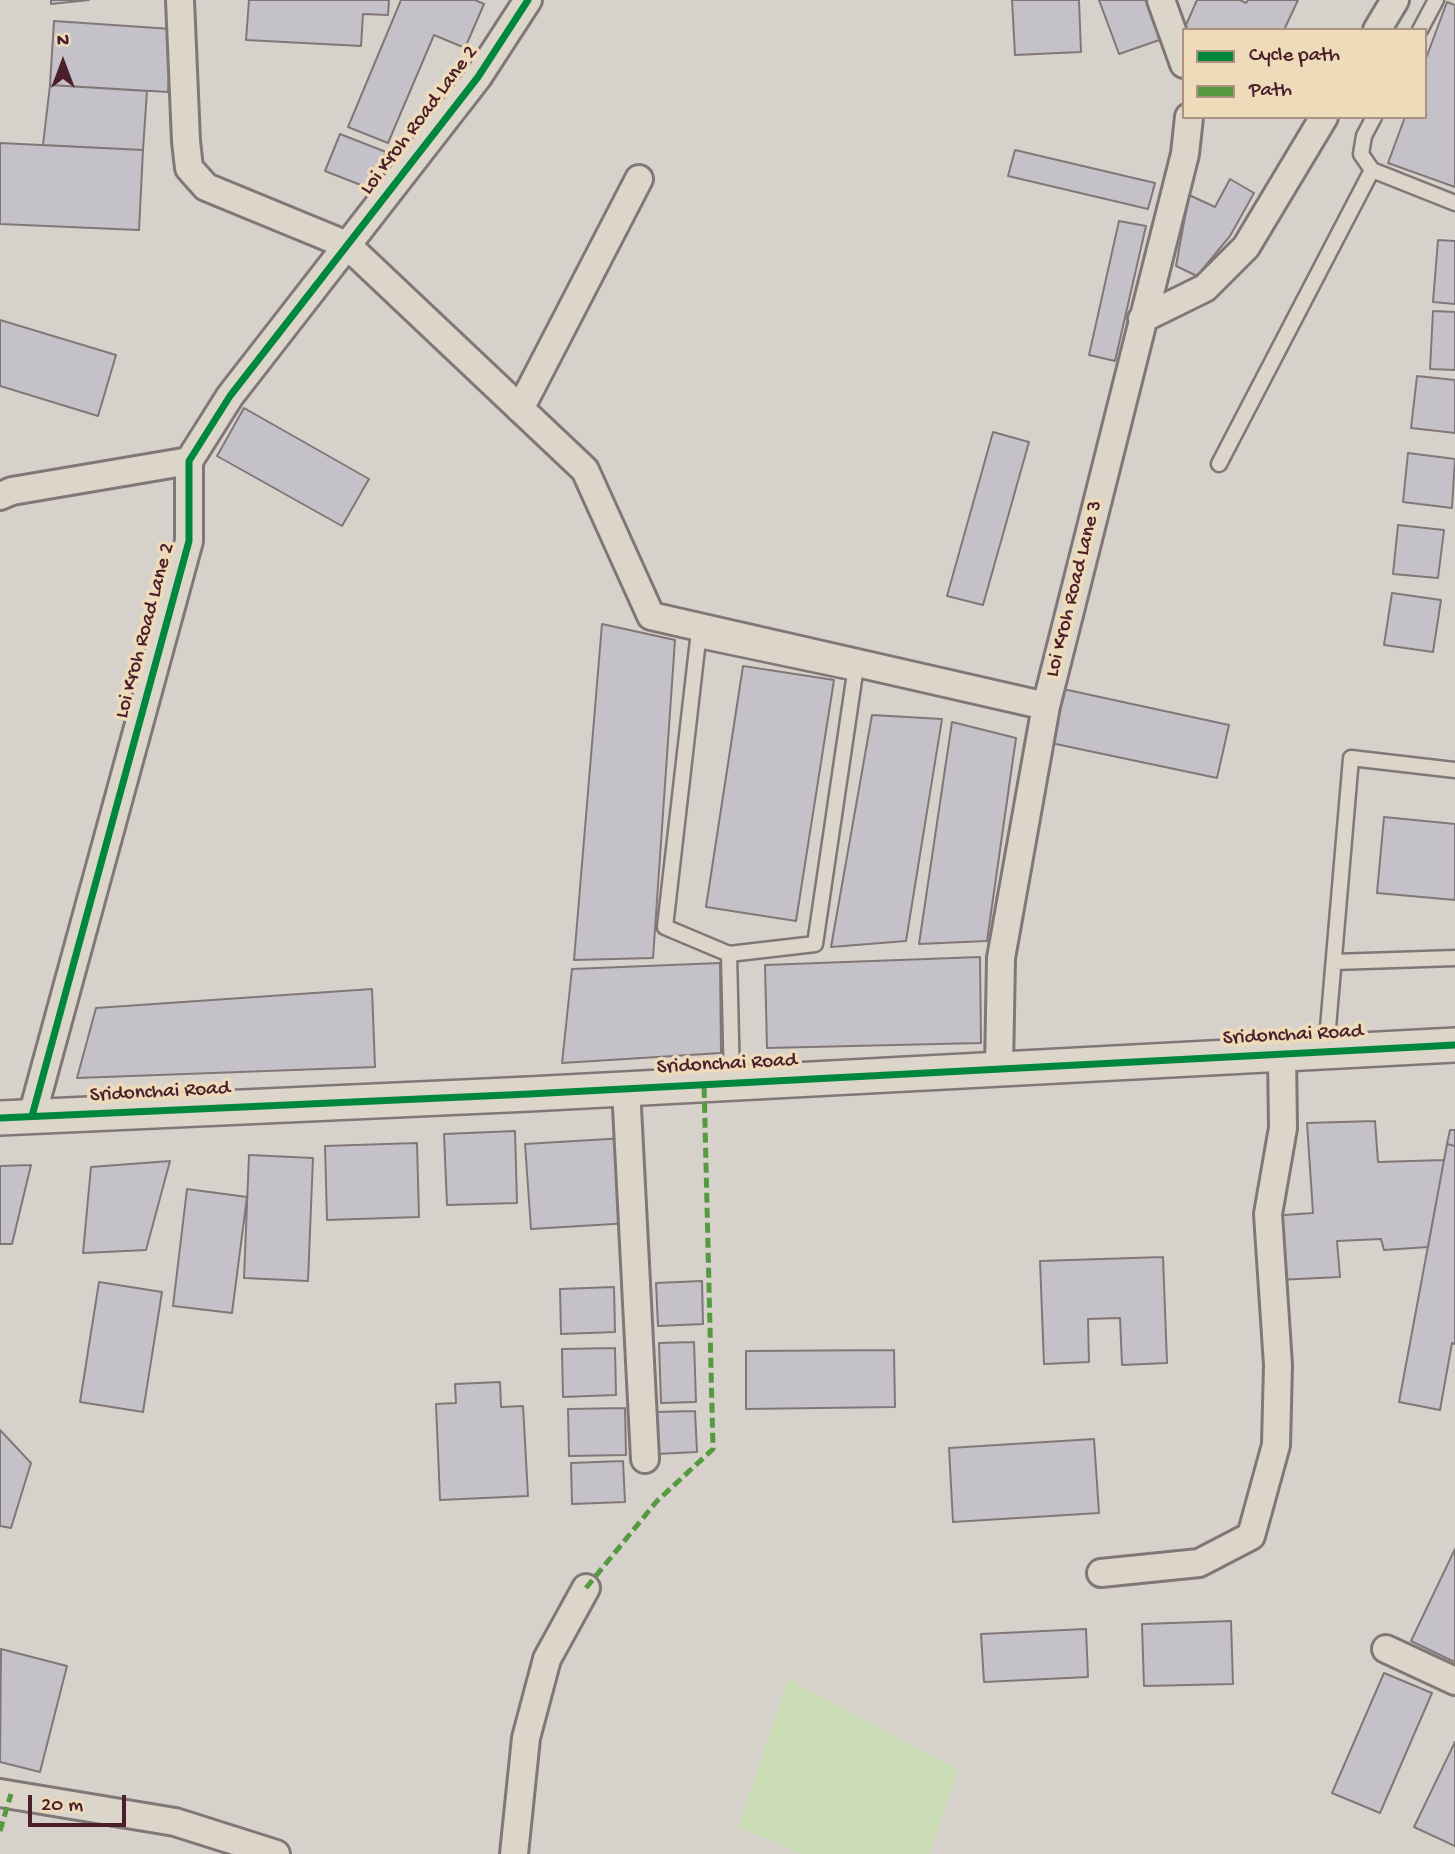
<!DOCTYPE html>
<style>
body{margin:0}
#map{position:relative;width:1455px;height:1854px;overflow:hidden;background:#d7d1cc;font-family:"Gochi Hand",sans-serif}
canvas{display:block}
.legend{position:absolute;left:1182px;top:28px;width:245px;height:91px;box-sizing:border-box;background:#eedbb9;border:2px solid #ac9080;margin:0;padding:9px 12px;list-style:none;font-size:21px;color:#4a1f2b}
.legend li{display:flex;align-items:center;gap:14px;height:35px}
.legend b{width:35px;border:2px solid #ac9080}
.north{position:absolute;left:28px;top:28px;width:70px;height:70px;-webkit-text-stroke:5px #eedbb9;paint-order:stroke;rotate:0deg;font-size:19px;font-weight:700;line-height:28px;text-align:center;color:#4a1f2b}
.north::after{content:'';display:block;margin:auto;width:24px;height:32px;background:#4a1f2b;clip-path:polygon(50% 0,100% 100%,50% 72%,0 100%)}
.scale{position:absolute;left:28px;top:1795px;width:98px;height:32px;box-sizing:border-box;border:4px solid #4a1f2b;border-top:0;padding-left:9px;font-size:21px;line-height:24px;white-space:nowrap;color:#4a1f2b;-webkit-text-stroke:5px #eedbb9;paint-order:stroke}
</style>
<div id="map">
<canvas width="1455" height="1854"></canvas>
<ul class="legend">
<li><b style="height:9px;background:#00873e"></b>Cycle path</li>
<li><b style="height:9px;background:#559a41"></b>Path</li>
</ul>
<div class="north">N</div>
<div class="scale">20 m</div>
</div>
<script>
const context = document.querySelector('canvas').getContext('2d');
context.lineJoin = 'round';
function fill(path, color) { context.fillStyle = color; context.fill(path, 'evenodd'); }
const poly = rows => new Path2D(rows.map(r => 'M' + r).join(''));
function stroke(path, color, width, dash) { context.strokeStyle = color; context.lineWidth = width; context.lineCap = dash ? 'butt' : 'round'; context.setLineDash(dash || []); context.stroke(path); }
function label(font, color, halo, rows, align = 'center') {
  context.font = font + ' "Gochi Hand",sans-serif'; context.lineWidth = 7; context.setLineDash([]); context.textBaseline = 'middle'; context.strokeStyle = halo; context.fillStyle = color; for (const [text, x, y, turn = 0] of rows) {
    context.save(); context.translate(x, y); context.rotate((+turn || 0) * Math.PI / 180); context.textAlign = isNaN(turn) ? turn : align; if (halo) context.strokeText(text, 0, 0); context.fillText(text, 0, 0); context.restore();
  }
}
fill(poly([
 [788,1679,958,1770,929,1854,802,1854,738,1827]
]), '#c9dcb4');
const building = poly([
 [51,0,89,0,51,4,51,0],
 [249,0,389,0,388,15,363,14,361,46,246,40,249,0],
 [401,0,475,0,484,4,465,48,434,35,388,143,348,127,401,0],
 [1012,0,1079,0,1081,52,1015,55,1012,0],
 [1099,0,1154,0,1168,37,1119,54,1099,0],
 [1197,0,1240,0,1246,3,1248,0,1298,0,1284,30,1184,30,1182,34,1197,0],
 [1447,2,1455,5,1455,187,1388,163,1405,117,1425,117,1425,61,1447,2],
 [54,21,172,29,168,92,50,85,54,21],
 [50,85,147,91,143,150,43,145,50,85],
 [340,134,386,152,371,189,325,171,340,134],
 [0,143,143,150,139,230,0,224,0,143],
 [1015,150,1155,183,1148,209,1008,176,1015,150],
 [1230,179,1254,193,1230,236,1197,276,1176,266,1189,195,1215,207,1230,179],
 [1119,221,1146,226,1115,361,1089,355,1119,221],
 [1438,240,1455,241,1455,304,1433,302,1438,240],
 [1433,311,1455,312,1455,370,1430,369,1433,311],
 [0,320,116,355,98,416,0,386,0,320],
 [1417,376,1455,380,1455,433,1411,428,1417,376],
 [244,408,369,479,342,526,217,456,244,408],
 [993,432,1029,442,983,605,947,596,993,432],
 [1408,453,1455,459,1452,508,1403,502,1408,453],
 [1398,525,1444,530,1438,578,1393,574,1398,525],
 [1392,593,1441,600,1433,652,1384,645,1392,593],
 [602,624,675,640,653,958,574,960,602,624],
 [743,666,834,680,796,921,706,907,743,666],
 [1063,689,1229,725,1217,778,1051,743,1063,689],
 [872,715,942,719,906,941,831,947,872,715],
 [952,722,1016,738,987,941,919,944,952,722],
 [1384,817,1455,824,1455,900,1377,893,1384,817],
 [980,957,981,1043,767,1048,765,965,980,957],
 [720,963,721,1053,562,1063,572,969,720,963],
 [372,989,375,1067,77,1078,96,1008,372,989],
 [1375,1121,1378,1162,1444,1160,1428,1247,1384,1250,1381,1239,1337,1241,1340,1277,1277,1280,1270,1216,1313,1213,1307,1123,1375,1121],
 [1450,1130,1455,1130,1455,1146,1447,1144,1450,1130],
 [515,1131,517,1203,447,1205,444,1134,515,1131],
 [625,1138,630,1223,531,1229,525,1144,625,1138],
 [417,1143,419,1217,327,1220,325,1146,417,1143],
 [1447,1144,1455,1146,1455,1344,1452,1343,1440,1410,1399,1402,1447,1144],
 [249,1155,313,1158,308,1281,244,1278,249,1155],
 [170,1161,146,1250,83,1253,91,1167,170,1161],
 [31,1165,12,1244,0,1244,0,1166,31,1165],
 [187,1189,247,1197,232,1313,173,1306,187,1189],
 [1163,1257,1167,1363,1122,1365,1120,1318,1088,1319,1089,1362,1044,1364,1040,1261,1163,1257],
 [702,1281,703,1324,658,1326,656,1283,702,1281],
 [99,1282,162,1292,143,1412,80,1402,99,1282],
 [614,1287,615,1332,561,1334,560,1289,614,1287],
 [694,1342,696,1402,661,1403,659,1343,694,1342],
 [615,1348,616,1395,563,1397,562,1349,615,1348],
 [894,1350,895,1407,746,1409,746,1351,894,1350],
 [500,1382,501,1407,523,1406,528,1496,440,1500,436,1404,456,1403,455,1384,500,1382],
 [625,1408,626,1455,569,1456,568,1409,625,1408],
 [695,1411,697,1452,657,1454,656,1412,695,1411],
 [0,1430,31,1463,11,1528,0,1526,0,1430],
 [1094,1439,1099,1513,953,1522,949,1448,1094,1439],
 [623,1461,625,1502,572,1504,571,1463,623,1461],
 [1455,1549,1455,1662,1411,1641,1455,1549],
 [1231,1621,1233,1684,1144,1686,1142,1624,1231,1621],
 [1086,1629,1088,1677,984,1682,981,1634,1086,1629],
 [1,1649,67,1666,40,1772,0,1762,1,1649],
 [1384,1673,1432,1693,1380,1813,1332,1793,1384,1673],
 [1455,1742,1455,1846,1414,1827,1455,1742]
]);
fill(building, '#c4c1c8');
stroke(building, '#827777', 2);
const service = poly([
 [1420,30,1436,0],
 [1374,117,1364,136,1361,154,1372,170,1455,203],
 [1219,464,1372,170],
 [698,640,855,673,815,944,729,954,665,927,698,640],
 [729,954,732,1082],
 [1334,962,1455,958],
 [1326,1051,1351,758,1455,770]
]);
const minor = poly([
 [180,0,186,141,189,168,206,187,347,245,585,470,651,616,1046,706],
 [1161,0,1184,64],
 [1377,30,1395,0],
 [1142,319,1205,288,1246,247,1324,117],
 [520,409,639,179],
 [0,496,12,491,189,461],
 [999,1068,1001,958,1046,706,1185,154,1189,117],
 [626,1088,645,1459],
 [32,1116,189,541,189,461,230,396,478,77,528,0],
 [1101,1573,1199,1563,1251,1536,1276,1445,1278,1365,1268,1214,1283,1128,1282,1054],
 [1386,1649,1455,1681],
 [0,1793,175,1822,276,1854],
 [514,1854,526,1738,547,1659,586,1588]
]);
const tertiary = poly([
 [0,1118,529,1094,1455,1045]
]);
stroke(service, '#827777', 19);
stroke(minor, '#827777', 32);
stroke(tertiary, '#827777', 38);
stroke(service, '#dcd5ca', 14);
stroke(minor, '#dcd5ca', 26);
stroke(tertiary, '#dcd5ca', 33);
stroke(poly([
 [586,1588,657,1501,713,1449,704,1083],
 [0,1831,11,1794]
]), '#559a41', 5, [10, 5]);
stroke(poly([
 [32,1116,189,541,189,461,230,396,478,77,528,0],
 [0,1118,529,1094,1455,1045]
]), '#00873e', 7);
label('21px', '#4a1f2b', '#eedbb9', [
 ["Loi Kroh Road Lane 2",420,121,-53],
 ["Loi Kroh Road Lane 3",1075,589,-76],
 ["Loi Kroh Road Lane 2",146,631,-75],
 ["Sridonchai Road",1293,1036,-3],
 ["Sridonchai Road",727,1065,-3],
 ["Sridonchai Road",160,1093,-3]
]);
</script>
